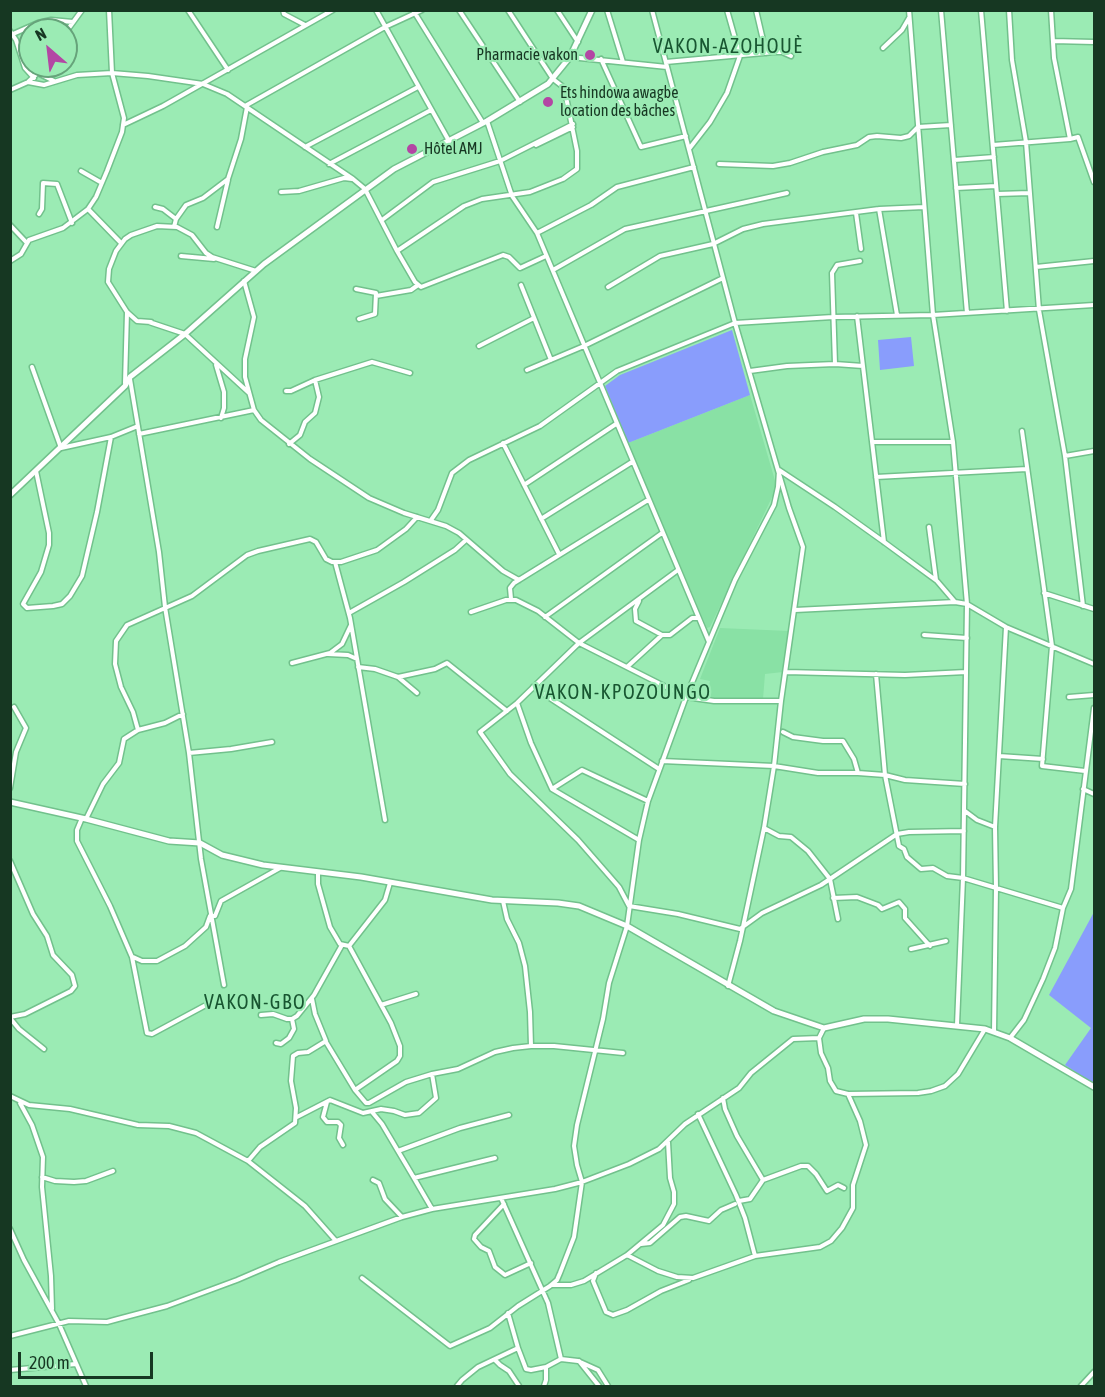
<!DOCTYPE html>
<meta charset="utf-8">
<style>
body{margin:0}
#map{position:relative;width:1105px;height:1397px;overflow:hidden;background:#9bebb4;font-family:"Asap Condensed",sans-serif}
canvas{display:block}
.frame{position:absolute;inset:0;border:12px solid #163722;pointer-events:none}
.north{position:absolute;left:18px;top:18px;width:60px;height:60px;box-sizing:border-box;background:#9bebb4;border:2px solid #66a37a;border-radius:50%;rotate:332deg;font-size:16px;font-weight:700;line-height:24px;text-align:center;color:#163722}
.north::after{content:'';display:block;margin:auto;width:21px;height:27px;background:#b346a4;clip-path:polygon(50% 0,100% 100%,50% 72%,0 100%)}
.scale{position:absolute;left:18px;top:1352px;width:135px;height:27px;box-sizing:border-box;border:3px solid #163722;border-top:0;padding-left:8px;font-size:18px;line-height:21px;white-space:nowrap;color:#163722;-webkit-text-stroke:4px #9bebb4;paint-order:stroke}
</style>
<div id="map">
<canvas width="1105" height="1397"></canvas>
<div class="frame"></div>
<div class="north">N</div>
<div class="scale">200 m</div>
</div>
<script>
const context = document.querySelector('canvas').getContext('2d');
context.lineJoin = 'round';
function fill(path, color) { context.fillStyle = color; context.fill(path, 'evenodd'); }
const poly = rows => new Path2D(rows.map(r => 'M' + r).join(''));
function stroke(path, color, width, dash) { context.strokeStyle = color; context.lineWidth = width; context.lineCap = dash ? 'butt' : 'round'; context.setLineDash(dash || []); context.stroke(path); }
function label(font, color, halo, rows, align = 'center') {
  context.font = font + ' "Asap Condensed",sans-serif'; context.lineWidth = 4.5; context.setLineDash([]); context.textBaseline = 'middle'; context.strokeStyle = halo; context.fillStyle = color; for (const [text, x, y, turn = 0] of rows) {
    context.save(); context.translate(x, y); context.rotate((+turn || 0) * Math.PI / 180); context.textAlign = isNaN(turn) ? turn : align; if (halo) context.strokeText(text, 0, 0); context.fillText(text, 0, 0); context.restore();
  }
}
fill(poly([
 [750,395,776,484,775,491,710,627,707,628,628,443],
 [720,628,789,631,783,672,765,674,763,699,706,698,710,681,700,679]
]), '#89e1a5');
fill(poly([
 [732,330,750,395,628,443,605,386,620,375],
 [911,337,914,366,880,370,878,340],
 [1094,912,1094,1084,1065,1065,1091,1028,1049,995]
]), '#899dfc');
const street = poly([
 [188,10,228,70],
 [283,10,284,14,305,25],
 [376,10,449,141],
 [413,10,483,123],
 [459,10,520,102],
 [557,10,578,42],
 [607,10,623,62],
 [652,10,735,323,789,508,803,547,781,701,774,766,764,828,740,941,728,986],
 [756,10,766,53],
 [909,10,933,315,953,442,967,604,963,878,957,1025],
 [941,10,967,313],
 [981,10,1007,311],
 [1009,10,1012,60,1026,142,1039,310,1065,456,1083,606],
 [1051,10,1054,58,1070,139,1078,137,1094,182],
 [10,31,16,40,25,68,34,78],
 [66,32,82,10],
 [13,34,38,23,51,20,73,22],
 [1053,41,1094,42],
 [883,48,902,30,909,18],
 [570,57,667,67],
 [601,59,641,147,686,136],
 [666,62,775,52,782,52,791,56],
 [40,74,54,81],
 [28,82,44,85,77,75,112,73,148,76,203,84,227,94,353,179,365,189,397,251,415,282,421,287,503,255,509,257,520,268,546,256],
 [10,90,28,82,45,66],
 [245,106,385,27,422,10],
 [487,121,512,196,537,233,709,642],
 [123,125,163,106,333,10],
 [536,145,573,127],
 [993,145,1070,139],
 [305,147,418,87],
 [689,149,710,122,727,93,740,56,727,10],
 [954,160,994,157],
 [329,164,431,110],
 [719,164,773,166,790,163,823,152,857,145,869,137,877,136,901,138,909,136,918,127,951,125],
 [81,171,102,183],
 [956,188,996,186],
 [281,192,299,191,344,178,352,179],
 [997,194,1030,193],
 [155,207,163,209,176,219],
 [88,209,121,243],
 [879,209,897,315],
 [856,213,861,249],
 [39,214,42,209,43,183,57,184,72,223],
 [382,220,433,182,500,161,573,124],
 [10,225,26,242],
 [174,227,176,219,186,205,203,198,228,179,241,139,247,107],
 [217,227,228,180],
 [537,233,591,205,617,187,694,167],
 [397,251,464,206,482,199,530,192,563,179,577,169,577,151,565,92,562,86,553,79,508,10],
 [181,256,214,259],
 [10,261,21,254,29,240,63,228,88,209,96,197,107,171,122,132,124,118,112,73,109,10],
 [1036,267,1094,261],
 [553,270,625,229,787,193],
 [244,281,254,317,245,359,245,377,254,410,261,420,310,459,369,498,404,513,446,526,459,533,503,571,519,580],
 [521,285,551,360],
 [608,287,660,256,713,244,743,229,763,224,879,209,924,207],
 [356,289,376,293,375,314,359,319],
 [376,296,411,290,418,285],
 [857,316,884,542],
 [149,322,185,334,249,393],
 [151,322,137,321,127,312,108,282,109,269,116,251,125,239,131,235,157,226,177,227,192,235,206,253,212,257,256,271],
 [479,346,534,318],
 [835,364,832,273,837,265,860,261],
 [216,365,224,392,224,408,221,418],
 [32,367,61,448,111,437,138,426],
 [527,370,584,346,723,278],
 [750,371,787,366,835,364,863,366],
 [130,379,159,552,165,607,189,753,201,859,224,985],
 [125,383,127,312],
 [286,391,291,391,315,380,372,362,410,373],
 [1022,431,1052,646,1042,766,1085,771],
 [139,434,254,410],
 [872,442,953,442],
 [503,443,559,554],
 [289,444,300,435,305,422,315,413,319,397,315,380],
 [1065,456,1094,451],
 [36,471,49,533,49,545,41,572,23,604,27,608,53,606,62,604,70,596,82,576,97,512,111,437],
 [876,477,1027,469],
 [524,485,616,424],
 [541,519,632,462],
 [431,520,438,510,452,473,469,460,540,426,617,371,735,323,833,317,933,315,1094,305],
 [929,527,936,580],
 [335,562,350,618,385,820],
 [678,570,579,643,517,703,480,732,510,774,578,840,619,887,629,906,678,914,740,929,762,913,821,885,897,834,909,832,964,831],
 [1044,593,1094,609],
 [511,599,510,588,514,583,648,500],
 [639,601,635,609,636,621,662,635],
 [795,610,955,602],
 [471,612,506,600,516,600,538,611,579,643,686,697,714,701,781,701],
 [349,613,404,582,455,550,466,540],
 [545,617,662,533],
 [924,635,967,638],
 [328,654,348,655,357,659],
 [292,663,330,653,342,644,351,625],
 [358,667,375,669,398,677,435,669,447,663,507,711],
 [627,667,662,635,670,635,692,618,698,618],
 [786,672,905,675,966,672],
 [876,674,885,775,905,780,965,784],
 [398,677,417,693],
 [533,687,659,769],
 [1069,697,1094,695],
 [517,703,531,743,552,789,639,840],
 [138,730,133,712,121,687,115,664,116,641,127,625,192,596,247,555,258,551,310,539,316,542,326,559,332,562,341,562,377,550,406,529,417,517],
 [783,732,793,737,823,741,843,741,854,759,858,773,885,775,899,846,904,849,907,857,921,869,933,868,947,876,963,878,1063,908],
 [189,753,231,749,272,742],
 [999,756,1043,759],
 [662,761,774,766,818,773,858,773],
 [10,788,16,752,26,728,14,707],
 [552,789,582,770,648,801],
 [1083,789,1094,794],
 [965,811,977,820,995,827],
 [82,818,77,830,77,841,110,906,132,957,147,1033,152,1034,206,1005],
 [86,819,103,784,119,763,124,739,138,730,165,723,183,714],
 [764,828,779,836,791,837,808,851,830,879,838,919],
 [10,861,33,914,47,936,53,955,72,975,75,986,71,991,25,1014,10,1017],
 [318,872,318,884,330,927,340,944,349,946],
 [390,883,385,900,349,946,391,1023,400,1046,400,1056,397,1061,355,1090,366,1103,369,1103,406,1082,432,1074],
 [833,898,857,897,878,905,882,909,899,902,905,909,905,918,930,946],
 [503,901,507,919,519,943,525,966,530,1012,531,1046],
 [911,949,946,941],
 [133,957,142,961,157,961,185,946,206,927,210,916,215,916,221,901,280,868],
 [381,1005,416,994],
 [261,1015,273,1014,287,1019,292,1019,297,1016,314,995,342,945],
 [10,1018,19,1029,44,1049],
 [994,1032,996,888,995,827,1006,627],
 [819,1038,821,1053,828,1068,830,1081,836,1091,848,1094,918,1093,931,1091,945,1086,958,1074,985,1029],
 [1010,1038,1024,1020,1043,979,1055,948,1063,908,1071,889,1094,708],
 [326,1042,355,1090],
 [276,1043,281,1044,289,1038,294,1029,292,1019],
 [10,1096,29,1105,70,1109,138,1125,169,1126,196,1133,248,1161,260,1147,295,1123,296,1108,291,1081,293,1056,298,1053,308,1052,326,1041,315,1014,312,999],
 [723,1098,725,1109,737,1136,763,1180],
 [327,1102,323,1117,327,1122,338,1122,341,1125,339,1138,343,1145],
 [20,1103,32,1125,43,1157,42,1187,51,1276,52,1309],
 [372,1112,382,1124,398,1151,460,1128,509,1115],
 [698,1114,736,1195,745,1218,755,1256],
 [297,1117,330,1100,363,1113,381,1109,394,1111,405,1115,419,1113,436,1098,432,1074,458,1069,495,1052,513,1048,531,1046,554,1046,623,1053],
 [398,1151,414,1178],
 [248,1161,305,1206,336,1241],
 [42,1177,55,1181,74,1182,86,1181,113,1171],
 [373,1180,379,1183,385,1199,402,1217],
 [501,1198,548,1303,561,1359,578,1361,598,1370,608,1386],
 [739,1201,750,1199,763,1180,801,1166,808,1166,816,1174,827,1191,838,1185,844,1188],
 [504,1204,475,1235,474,1239,481,1247,489,1251,495,1267,505,1275,531,1263],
 [432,1209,414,1178,495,1158],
 [10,1229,24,1260,59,1324,86,1386],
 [641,1244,650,1243,680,1217,686,1216,709,1221,721,1210,735,1204],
 [627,1255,658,1271,677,1277,693,1278,755,1256,820,1247,831,1241,842,1228,853,1208,853,1185,866,1145,860,1121,848,1094],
 [596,1273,593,1281,606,1312,613,1315,627,1310,661,1291,689,1280],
 [362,1278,450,1346,490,1328,518,1306,550,1286,557,1280,560,1273,574,1237,582,1182,577,1165,574,1146,577,1125,603,1019,609,983,627,926,639,840,648,801,686,697,735,580,774,505,778,487,779,470,835,507,884,542,937,581,955,602,967,604,1006,627,1094,664],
 [551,1285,571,1285,584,1281,627,1255,663,1225,674,1204,674,1192,670,1178,668,1142],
 [10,1336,69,1321,107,1322,118,1319,167,1306,237,1280,279,1262,402,1217,432,1209,555,1189,582,1182,629,1164,659,1149,685,1124,739,1088,751,1073,793,1039,819,1038,824,1028],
 [518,1348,526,1369,531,1370,546,1367,561,1359],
 [495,1360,500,1365,509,1371,519,1386],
 [579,1361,599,1386],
 [10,1370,76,1364],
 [457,1386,462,1380,478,1367,518,1348,508,1313],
 [544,1386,546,1380,546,1367],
 [1081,1386,1094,1372]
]);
const secondary = poly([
 [10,495,125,386,130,377,185,334,264,264,394,169,487,121,548,84,570,57,592,10],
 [10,802,86,819,169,841,200,843,222,855,263,865,361,877,492,900,558,903,579,906,627,926,774,1011,824,1028,864,1019,888,1019,985,1029,1010,1038,1094,1087]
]);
stroke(street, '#72c18c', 7);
stroke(secondary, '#72c18c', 8);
stroke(street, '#fff', 4);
stroke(secondary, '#fff', 5);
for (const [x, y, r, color] of [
 [590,55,6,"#b346a4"],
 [548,102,6,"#b346a4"],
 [412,149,6,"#b346a4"]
]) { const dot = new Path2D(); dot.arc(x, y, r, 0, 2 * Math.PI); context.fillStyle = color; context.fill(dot); stroke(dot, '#9bebb4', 2); }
label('16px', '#163722', '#9bebb4', [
 ["Pharmacie vakon",578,55,"right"],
 ["Ets hindowa awagbe",560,93],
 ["location des bâches",560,111],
 ["Hôtel AMJ",424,149]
], 'left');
context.letterSpacing = '1.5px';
label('20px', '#185631', '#9bebb4', [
 ["VAKON-AZOHOUÈ",728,47],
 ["VAKON-KPOZOUNGO",623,693],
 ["VAKON-GBO",255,1003]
]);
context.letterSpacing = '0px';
</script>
